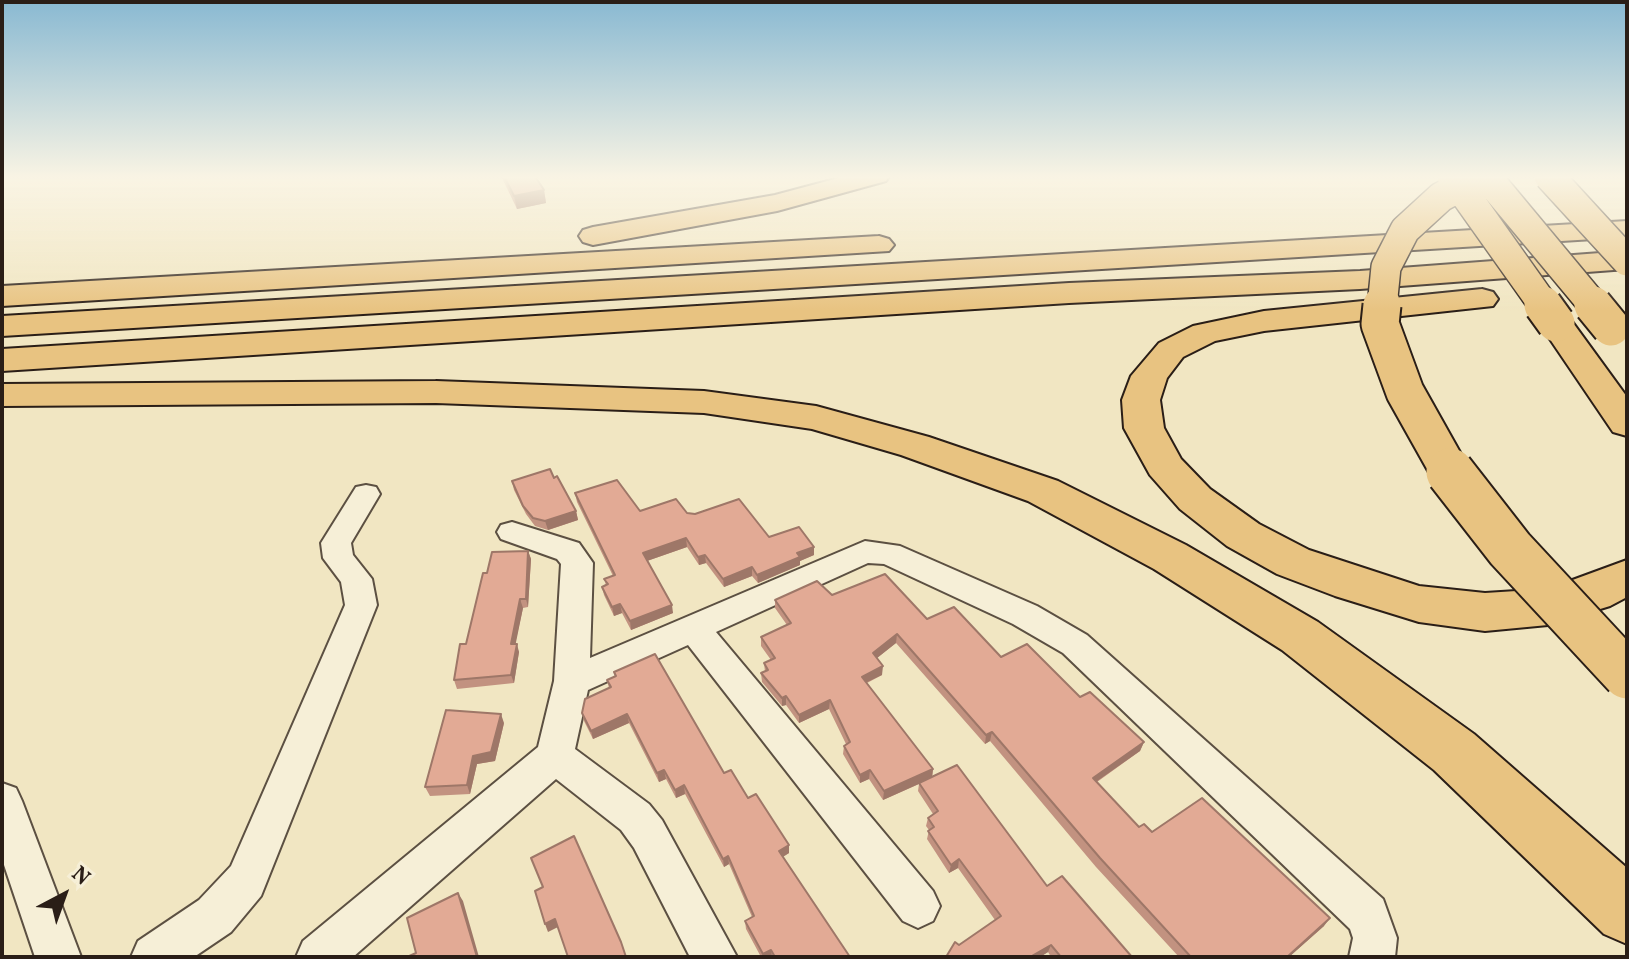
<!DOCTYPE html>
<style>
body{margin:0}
#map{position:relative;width:1629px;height:959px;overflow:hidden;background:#f1e6c2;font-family:Vollkorn,serif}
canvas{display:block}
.frame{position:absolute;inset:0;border:4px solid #2a1e17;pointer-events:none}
.north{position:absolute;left:24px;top:855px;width:80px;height:80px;-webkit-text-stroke:6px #f6efd7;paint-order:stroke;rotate:41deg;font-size:22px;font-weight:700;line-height:32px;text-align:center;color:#2a1e17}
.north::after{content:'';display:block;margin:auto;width:28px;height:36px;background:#2a1e17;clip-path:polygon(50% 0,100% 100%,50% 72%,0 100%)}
</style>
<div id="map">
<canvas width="1629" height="959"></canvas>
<div class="frame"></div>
<div class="north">N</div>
</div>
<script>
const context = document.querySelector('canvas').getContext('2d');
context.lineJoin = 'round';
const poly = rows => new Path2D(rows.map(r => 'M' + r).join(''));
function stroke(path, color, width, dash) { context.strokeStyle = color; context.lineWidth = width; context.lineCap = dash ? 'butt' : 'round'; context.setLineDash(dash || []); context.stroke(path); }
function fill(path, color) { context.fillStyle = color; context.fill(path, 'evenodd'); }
const minor = poly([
 [366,485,376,487,380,494,351,543,353,555,372,579,377,605,261,896,231,932,194,957,131,957,138,941,199,900,231,866,345,605,341,582,323,558,321,543,356,487,366,485],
 [512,522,579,543,593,563,590,658,865,541,900,546,1037,606,1087,635,1383,899,1397,938,1395,957,1349,957,1353,938,1350,929,1063,653,1013,624,884,564,868,563,716,632,933,891,940,906,933,921,918,928,903,921,688,645,588,690,575,749,649,804,662,820,737,957,690,957,634,848,621,830,556,779,353,957,296,957,303,941,538,747,554,681,561,564,557,559,501,539,497,532,501,525,512,522],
 [2,783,16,788,22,801,81,957,35,957,2,859,2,783]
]);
const highway = poly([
 [846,176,889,176,886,181,777,211,593,245,583,242,579,236,583,230,593,227,775,195,846,176],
 [1627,221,1627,237,2,336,2,316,1627,221],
 [879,236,889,239,894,245,889,251,2,306,2,286,879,236],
 [1627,251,1627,269,1360,289,1069,303,2,371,2,349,1069,283,1360,271,1627,251],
 [1482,289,1493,292,1498,299,1493,306,1264,331,1215,341,1183,357,1167,378,1160,400,1164,428,1181,459,1210,489,1259,524,1309,550,1419,586,1485,593,1548,589,1627,560,1627,597,1610,606,1548,625,1485,631,1419,622,1335,596,1277,574,1227,546,1180,509,1150,475,1124,428,1122,400,1131,376,1159,343,1193,326,1264,311,1482,289],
 [1556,313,1568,316,1627,397,1627,436,1613,432,1539,323,1544,316,1556,313],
 [436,381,704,391,816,406,929,437,1058,481,1186,545,1318,622,1474,734,1627,868,1627,944,1604,934,1434,770,1282,650,1154,569,1028,501,901,455,812,429,704,413,436,403,2,406,2,384,436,381]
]);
stroke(minor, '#5c5042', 4);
stroke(highway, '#2a1e17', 4);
fill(minor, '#f6efd7');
fill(highway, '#e8c381');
const highwayBridgeFar2 = poly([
 [1452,176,1545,307],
 [1486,176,1595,307],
 [1549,176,1627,261],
 [1382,307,1386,267,1405,230,1441,197,1480,176]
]);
const highwayBridgeFar1 = poly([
 [1382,305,1380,324,1405,392,1451,474],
 [1543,305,1556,323],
 [1593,305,1611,327]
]);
const highwayBridge = poly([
 [1450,472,1510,549,1627,675]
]);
stroke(highwayBridgeFar2, '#2a1e17', 32, []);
stroke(highwayBridgeFar1, '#2a1e17', 41, []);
stroke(highwayBridge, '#2a1e17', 51, []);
stroke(highwayBridgeFar2, '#e8c381', 29);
stroke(highwayBridgeFar1, '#e8c381', 37);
stroke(highwayBridge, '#e8c381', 47);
fill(poly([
 [501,176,535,176,544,190,546,203,517,209],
 [554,478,576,511,578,520,548,530,535,526,526,514,514,490,512,481],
 [575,493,640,511,687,513,769,537,814,555,800,561,800,565,758,583,752,576,724,587,706,563,699,565,687,547,647,561,673,613,631,630,622,613,614,616,604,595,602,587,606,585,604,579,613,576,577,502],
 [528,551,531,559,528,607,523,608,515,644,519,652,514,683,457,689,454,680,466,644],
 [832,595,927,619,1080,697,1144,742,1140,751,1097,782,1139,827,1152,832,1324,926,1289,957,1179,957,1096,867,990,741,985,744,896,643,877,658,882,675,867,683,933,769,932,777,1047,886,1132,957,1051,957,1048,952,1040,957,946,957,959,945,995,920,958,868,949,873,927,839,929,830,926,826,928,818,933,814,918,791,919,784,883,800,869,779,860,783,843,754,844,746,846,744,829,709,799,723,786,705,782,706,762,682,761,673,765,672,764,663,771,660,761,646,761,637,787,625,775,608,775,600],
 [614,672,724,773,748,798,789,845,789,853,783,857,850,957,761,957,746,929,745,921,752,917,729,864,724,867,685,794,676,798,666,779,659,782,629,723,593,739,584,721,582,713,609,688,607,680,615,677],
 [504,723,495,761,477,764,470,794,430,796,425,787]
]), '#c29280');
fill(poly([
 [544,190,546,203,517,209,514,196],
 [576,511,578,520,548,530,545,521],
 [686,538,687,547,644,562,643,553],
 [814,547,814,555,800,561,800,565,758,583,757,575,797,553],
 [528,551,531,559,528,607,526,599],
 [705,555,706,563,699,565,698,557],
 [752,567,752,576,724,587,723,579],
 [520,599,523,608,514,652,511,644],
 [620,604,622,613,614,616,612,607],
 [672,605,673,613,631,630,630,621],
 [897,634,896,643,872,662,873,653],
 [517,644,519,652,514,683,511,675],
 [883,666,882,675,861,685,862,677],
 [786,696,786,705,782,706,782,698],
 [830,700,829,709,799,723,799,715],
 [501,714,504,723,495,761,477,764,470,794,467,785,473,756],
 [627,714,629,723,593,739,591,731],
 [992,732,990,741,985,744,986,735],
 [1144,742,1140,751,1090,786,1093,778],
 [933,769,932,778,883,800,884,791],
 [664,770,666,779,659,782,657,773],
 [870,770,869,779,860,783,860,775],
 [684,785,685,794,676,798,675,790],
 [789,845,789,853,779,859,779,851],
 [728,856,729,864,724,867,723,859],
 [959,859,958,868,949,873,951,865],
 [458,893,463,901,479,957,477,957],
 [1330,918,1324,926,1289,957,1287,957],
 [555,919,558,927,548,932,545,924],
 [1051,945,1048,952,1040,957,1030,957],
 [771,950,772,957,764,957,763,954]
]), '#9e7768');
const building = poly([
 [504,176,535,176,544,190,514,196,504,176],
 [550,469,554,478,557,476,576,511,545,521,533,518,523,506,512,481,550,469],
 [617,480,640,511,676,499,687,513,695,514,739,499,769,537,799,527,814,547,797,553,800,557,757,575,752,567,723,579,705,555,698,557,686,538,643,553,672,605,630,621,620,604,612,607,602,587,608,584,604,579,615,575,575,493,617,480],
 [528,551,526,599,520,599,511,644,517,644,511,675,454,680,460,644,466,644,483,573,487,573,492,552,528,551],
 [885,574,927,619,954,607,1001,657,1027,644,1080,697,1090,692,1144,742,1093,778,1139,827,1144,824,1152,832,1202,798,1330,918,1287,957,1191,957,1100,858,992,732,986,735,897,634,873,653,883,666,862,677,933,769,884,791,870,770,860,775,844,746,850,742,830,700,799,715,786,696,782,698,761,673,768,670,764,663,775,658,761,637,791,623,775,600,817,581,832,595,885,574],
 [655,654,724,773,731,770,748,798,756,794,789,845,779,851,850,957,775,957,771,950,763,954,745,921,754,916,728,856,723,859,684,785,675,790,664,770,657,773,627,714,591,731,582,713,585,699,611,687,607,680,616,676,614,672,655,654],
 [446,710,501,714,491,752,473,756,467,785,425,787,446,710],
 [957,765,1047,886,1062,876,1132,957,1061,957,1051,945,1030,957,946,957,955,942,959,945,1001,916,959,859,951,865,928,831,934,827,928,818,938,811,919,783,957,765],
 [574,836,621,942,626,957,568,957,555,919,545,924,535,891,543,887,531,858,574,836],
 [458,893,477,957,407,957,416,953,407,918,458,893]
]);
fill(building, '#e2aa95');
stroke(building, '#9e7768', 2);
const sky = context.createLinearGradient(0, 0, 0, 311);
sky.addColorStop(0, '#89b9d2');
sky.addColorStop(0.57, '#f9f4e4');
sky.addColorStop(1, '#f9f4e400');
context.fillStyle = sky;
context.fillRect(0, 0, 1629, 311);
</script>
